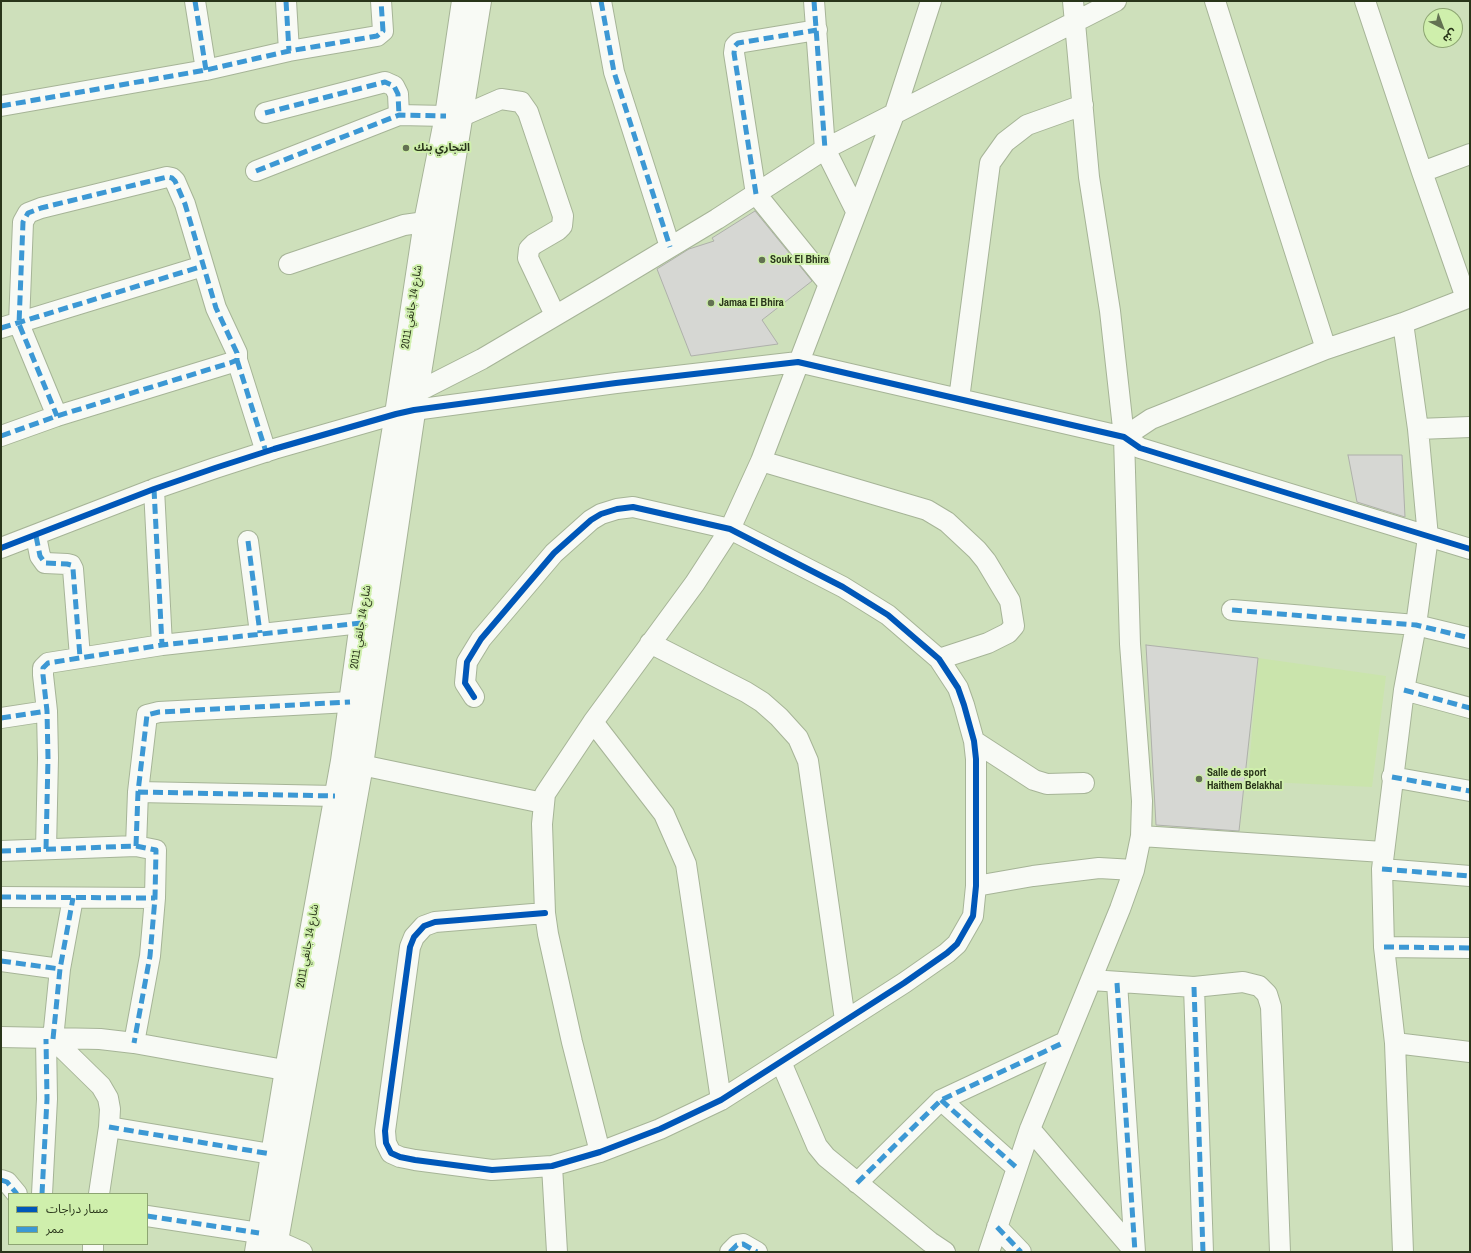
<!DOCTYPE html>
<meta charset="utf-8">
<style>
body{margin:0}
#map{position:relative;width:1471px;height:1253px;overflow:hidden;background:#cee0bb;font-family:"Archivo Narrow","Noto Sans Arabic",sans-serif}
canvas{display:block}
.frame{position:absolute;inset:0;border:2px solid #29351a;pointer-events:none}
.legend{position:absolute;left:8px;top:1193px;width:140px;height:52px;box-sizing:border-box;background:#cfefac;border:1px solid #8da572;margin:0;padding:5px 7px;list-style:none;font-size:12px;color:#29351a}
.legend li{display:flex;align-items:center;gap:8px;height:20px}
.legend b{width:20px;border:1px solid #8da572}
.north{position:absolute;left:1423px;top:8px;width:40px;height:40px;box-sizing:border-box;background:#cfefac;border:1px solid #8da572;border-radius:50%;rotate:138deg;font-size:11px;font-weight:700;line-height:16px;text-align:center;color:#29351a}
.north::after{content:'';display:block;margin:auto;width:14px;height:18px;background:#637152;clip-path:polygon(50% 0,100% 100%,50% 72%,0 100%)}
</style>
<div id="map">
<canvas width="1471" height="1253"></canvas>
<div class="frame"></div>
<ul class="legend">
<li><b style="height:5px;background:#0057b8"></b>مسار دراجات</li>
<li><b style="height:5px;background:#3c98d4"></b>ممر</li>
</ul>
<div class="north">ش</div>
</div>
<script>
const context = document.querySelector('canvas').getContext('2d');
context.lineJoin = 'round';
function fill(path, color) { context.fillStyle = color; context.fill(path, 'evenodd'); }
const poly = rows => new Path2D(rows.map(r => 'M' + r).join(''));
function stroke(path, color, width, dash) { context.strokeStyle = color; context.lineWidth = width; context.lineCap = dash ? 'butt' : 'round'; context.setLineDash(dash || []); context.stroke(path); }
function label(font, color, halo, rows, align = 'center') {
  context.font = font + ' "Archivo Narrow","Noto Sans Arabic",sans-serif'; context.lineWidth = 4; context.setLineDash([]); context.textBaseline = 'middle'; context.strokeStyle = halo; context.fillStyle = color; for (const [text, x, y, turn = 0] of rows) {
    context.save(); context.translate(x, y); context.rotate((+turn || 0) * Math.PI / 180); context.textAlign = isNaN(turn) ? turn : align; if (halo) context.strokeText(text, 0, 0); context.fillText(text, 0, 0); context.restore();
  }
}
fill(poly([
 [1258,658,1386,676,1372,787,1248,781]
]), '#cae4ac');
const building = poly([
 [755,211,812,281,762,320,778,344,691,356,657,269,689,249,714,241,712,238,755,211],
 [1348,455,1402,455,1405,517,1357,502,1348,455],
 [1146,645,1258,658,1239,831,1156,825,1146,645]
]);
fill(building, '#d6d7d3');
stroke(building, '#aeb0aa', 1);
const minor = poly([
 [195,1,206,70],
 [286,1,289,51],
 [601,1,614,72,670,247],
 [814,1,825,149,856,211],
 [1215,1,1326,349],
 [1365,1,1422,172,1466,298],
 [817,30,738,43,735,46,734,53,756,194,828,283],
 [1,106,206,70,289,51,377,36,383,31,381,1],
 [265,113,385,82,394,86,398,94,399,115],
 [462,116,501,99,521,102,528,112,563,216,562,226,558,230,534,244,529,249,528,258,555,315],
 [256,171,399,115,446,116],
 [1422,172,1470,154],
 [289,264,404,225,425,222],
 [1,328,203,266],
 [237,360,266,452],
 [417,392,482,359,599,290,717,219,825,149,1116,1],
 [959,399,990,163,1005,142,1027,125,1083,105],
 [1418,429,1470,427],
 [1,436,57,416,230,363,237,360,237,353,216,308,185,204,175,181,172,178,167,177,41,208,28,213,23,222,19,324,57,416],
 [1124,437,1151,419,1326,349,1403,323,1470,297],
 [761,461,927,510,947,522,977,550,986,561,1010,601,1014,626,1008,633,988,643,939,659],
 [154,489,162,645],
 [36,536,40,556,45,563,67,564,71,565,73,569,80,657],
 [248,541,260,633],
 [1,548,154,489,215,468,274,449,396,414,414,410,616,383,798,362,1124,437,1140,448,1470,549],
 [1232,610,1416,625,1470,638],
 [650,643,746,692,762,702,779,717,798,738,808,761,845,1020],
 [1404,690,1470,708],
 [474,697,465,683,467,662,481,639,554,553,591,520,601,514,617,509,633,507,730,529,843,587,888,615,939,659,958,688,964,705,974,741,976,759,976,886,973,916,957,944,947,953,904,983,721,1100,660,1129,600,1152,552,1166,492,1170,415,1160,400,1157,391,1153,386,1143,385,1131,410,947,414,937,424,926,435,922,545,913],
 [1,718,47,711],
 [593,722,664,814,686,864,721,1100],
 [974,741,1034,780,1047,784,1084,783],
 [347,762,543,803],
 [1392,777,1470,791],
 [138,792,335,796],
 [1141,836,1383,852],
 [136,846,138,792,147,715,159,712,350,702],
 [46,849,48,758,47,711,43,675,43,668,48,663,162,645,361,623],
 [1,851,136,846,156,850,155,898,150,956,134,1043],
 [1382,869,1470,876],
 [976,886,1033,876,1099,868,1134,870],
 [1,897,155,898],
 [73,898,60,969,53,1039,101,1086,108,1098,110,1109,109,1127,99,1194],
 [1384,947,1470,948],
 [1,961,60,969],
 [1091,980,1194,987,1243,982,1259,986,1267,994,1271,1007,1280,1252],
 [1117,983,1135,1252],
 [1194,987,1203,1252],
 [1,1037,100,1039,134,1043,301,1073],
 [1395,1043,1470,1052],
 [781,1062,817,1146,826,1157,930,1242,945,1252],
 [941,1100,1017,1168],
 [109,1127,271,1154],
 [1030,1129,1135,1252],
 [600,1152,572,1042,548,934,545,913,542,824,545,794,593,722,695,583,730,529,761,461,895,112,931,1],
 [552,1166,557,1252],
 [1,1180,7,1182,17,1194],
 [857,1183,941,1100,1065,1042],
 [42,1194,47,1099,46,1039],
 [147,1216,259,1233,302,1252],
 [997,1227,1021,1252],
 [93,1252,93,1244],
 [730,1252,737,1245,743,1244,757,1252],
 [989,1252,1030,1129,1120,909,1134,870,1141,836,1142,801,1130,644,1124,437,1110,311,1089,177,1073,1],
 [1403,1252,1395,1043,1384,947,1382,869,1404,690,1416,625,1428,537,1418,429,1403,323]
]);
const major = poly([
 [256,1252,286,1070,342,761,361,623,396,414,425,222,446,116,463,1],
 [275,1252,362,765,417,392,480,1]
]);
stroke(minor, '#a6b497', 22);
stroke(major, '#a6b497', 24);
stroke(minor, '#f8faf5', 20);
stroke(major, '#f8faf5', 22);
stroke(poly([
 [195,1,206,70],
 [286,1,289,51],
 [601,1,614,72,670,247],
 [814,1,825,149],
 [1,106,206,70,289,51,377,36,383,31,381,1],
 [265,113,385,82,394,86,398,94,399,115],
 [256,171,399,115,446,116],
 [756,194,734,53,735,46,738,43,817,30],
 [1,328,203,266],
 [237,360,266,452],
 [1,436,57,416,230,363,237,360,237,353,216,308,185,204,175,181,172,178,167,177,41,208,28,213,23,222,19,324,57,416],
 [154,489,162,645],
 [36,536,40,556,45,563,67,564,71,565,73,569,80,657],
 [248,541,260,633],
 [1232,610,1416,625,1470,638],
 [1404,690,1470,708],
 [1,718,47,711],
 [1392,777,1470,791],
 [138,792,335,796],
 [136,846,138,792,147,715,159,712,350,702],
 [46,849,48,758,47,711,43,675,43,668,48,663,162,645,361,623],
 [1,851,136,846,156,850,155,898,150,956,134,1043],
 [1382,869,1470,876],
 [1,897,155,898],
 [1384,947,1470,948],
 [1,961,60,969],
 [1117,983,1135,1252],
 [1194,987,1203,1252],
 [53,1039,60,969,73,898],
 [941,1100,1017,1168],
 [109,1127,271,1154],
 [1,1180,7,1182,17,1194],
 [857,1183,941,1100,1065,1042],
 [42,1194,47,1099,46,1039],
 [147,1216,259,1233],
 [997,1227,1021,1252],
 [730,1252,737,1245,743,1244,757,1252]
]), '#3c98d4', 5, [10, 5]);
stroke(poly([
 [1,548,154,489,215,468,274,449,396,414,414,410,616,383,798,362,1124,437,1140,448,1470,549],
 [474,697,465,683,467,662,481,639,554,553,591,520,601,514,617,509,633,507,730,529,843,587,888,615,939,659,958,688,964,705,974,741,976,759,976,886,973,916,957,944,947,953,904,983,721,1100,660,1129,600,1152,552,1166,492,1170,415,1160,400,1157,391,1153,386,1143,385,1131,410,947,414,937,424,926,435,922,545,913]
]), '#0057b8', 6);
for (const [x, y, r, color] of [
 [406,148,4,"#637152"],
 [762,260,4,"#637152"],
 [711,303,4,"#637152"],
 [1199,779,4,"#637152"]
]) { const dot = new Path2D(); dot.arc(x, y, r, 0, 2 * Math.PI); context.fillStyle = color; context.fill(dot); stroke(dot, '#cfefac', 1.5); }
label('bold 11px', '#29351a', '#cfefac', [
 ["التجاري بنك",414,148],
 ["Souk El Bhira",770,260],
 ["Jamaa El Bhira",719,303],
 ["Salle de sport",1207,773],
 ["Haithem Belakhal",1207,786]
], 'left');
label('11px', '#29351a', '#cfefac', [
 ["شارع 14 جانفي 2011",412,307,-81],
 ["شارع 14 جانفي 2011",361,627,-81],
 ["شارع 14 جانفي 2011",308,946,-80]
]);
</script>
